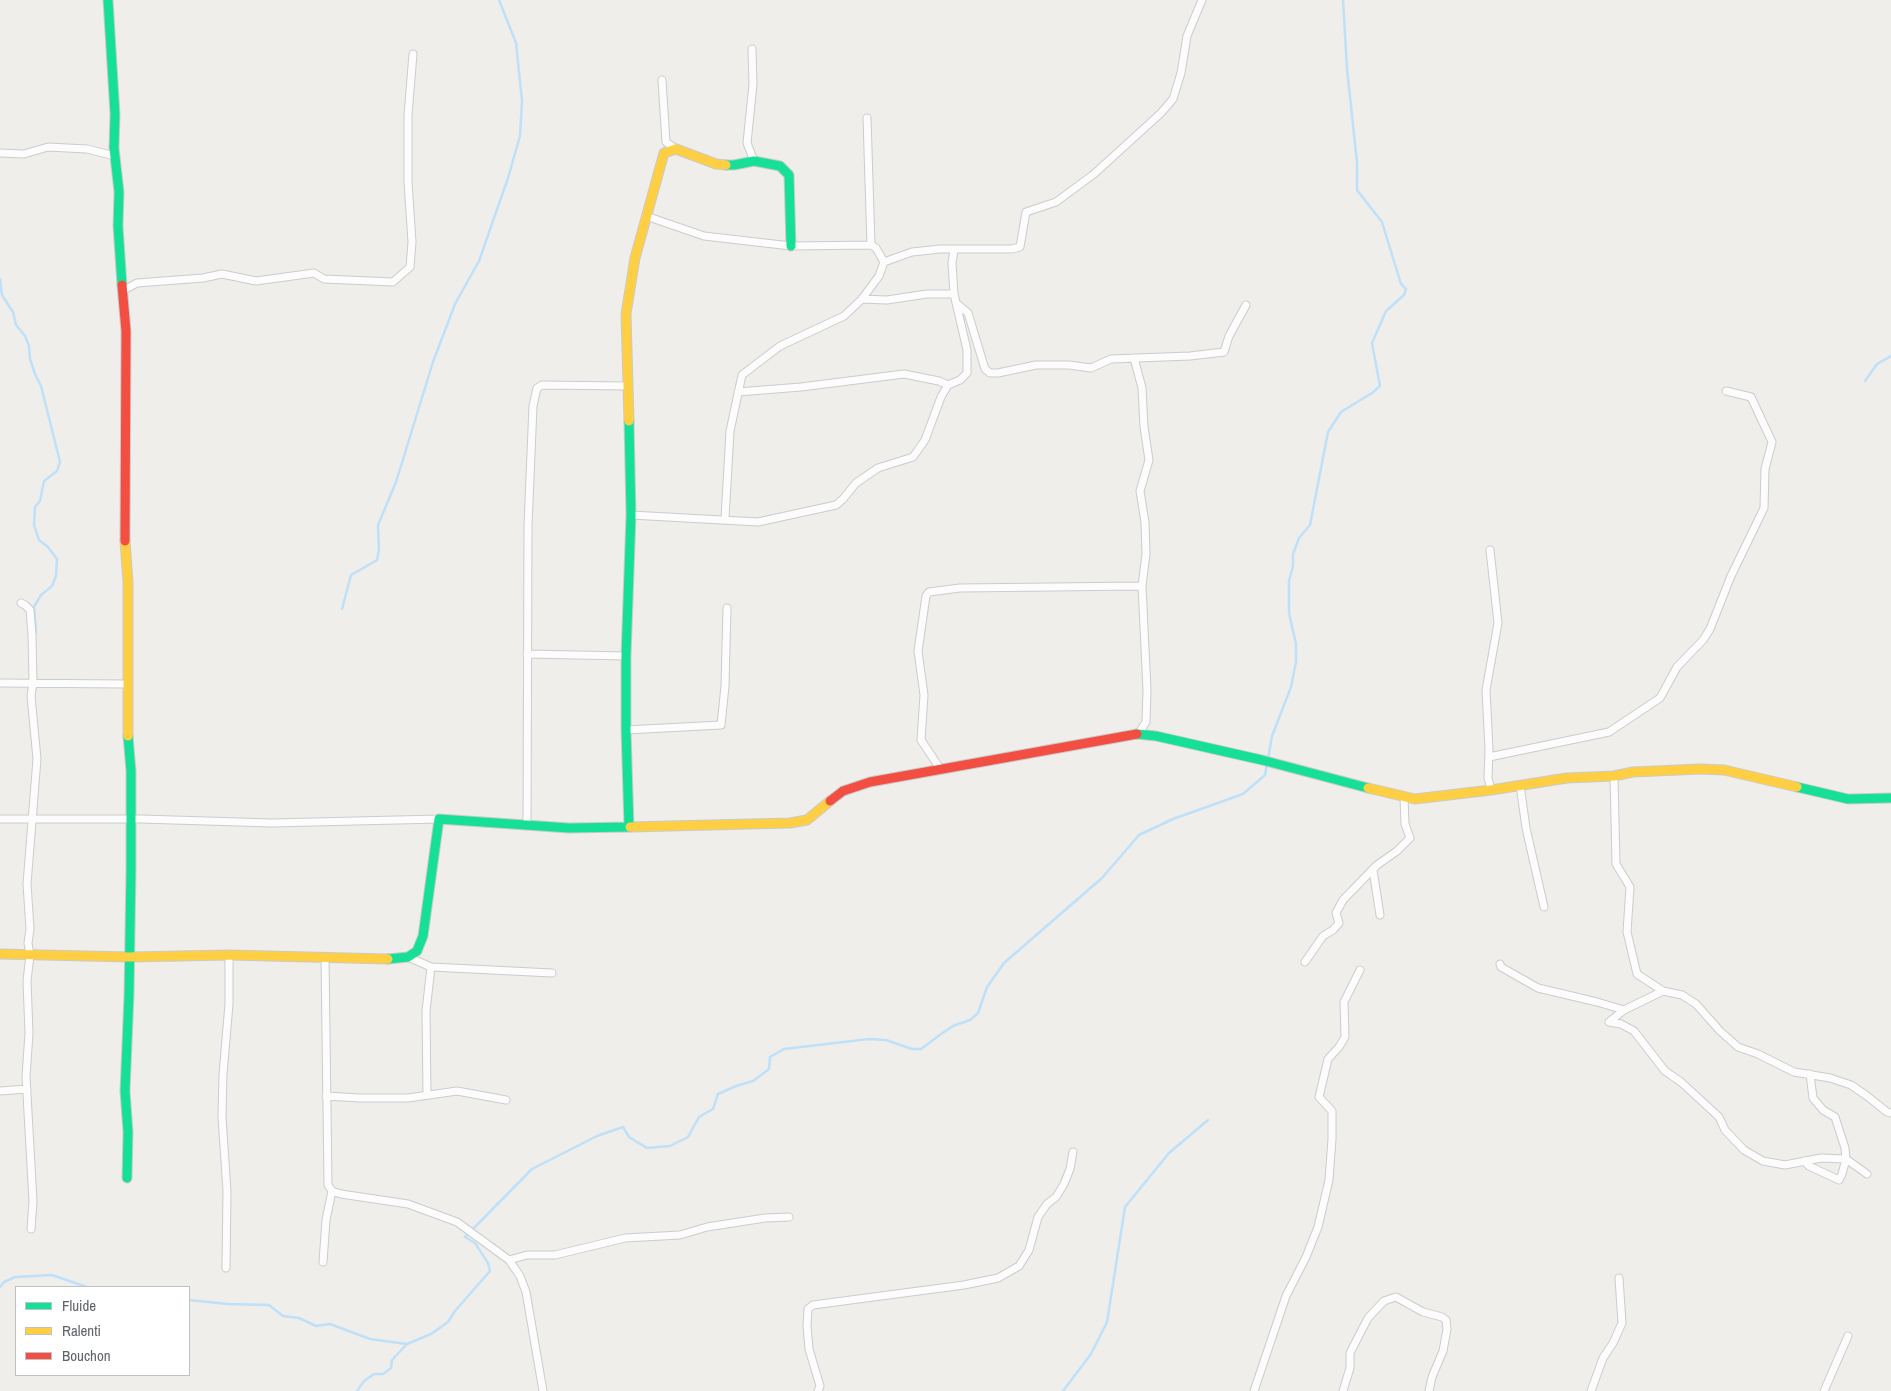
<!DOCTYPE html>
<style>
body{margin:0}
#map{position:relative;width:1891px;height:1391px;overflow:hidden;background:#efeeea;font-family:"Archivo Narrow",sans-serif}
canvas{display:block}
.legend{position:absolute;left:15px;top:1286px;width:175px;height:90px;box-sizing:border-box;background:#fff;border:1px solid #bfc1c3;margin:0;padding:6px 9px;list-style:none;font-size:15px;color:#5f6368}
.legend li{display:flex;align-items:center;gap:10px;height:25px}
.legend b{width:25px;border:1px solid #bfc1c3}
</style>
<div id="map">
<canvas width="1891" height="1391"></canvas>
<ul class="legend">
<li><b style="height:6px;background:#16e098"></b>Fluide</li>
<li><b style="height:6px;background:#ffcf43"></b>Ralenti</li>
<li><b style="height:6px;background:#f24e42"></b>Bouchon</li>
</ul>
</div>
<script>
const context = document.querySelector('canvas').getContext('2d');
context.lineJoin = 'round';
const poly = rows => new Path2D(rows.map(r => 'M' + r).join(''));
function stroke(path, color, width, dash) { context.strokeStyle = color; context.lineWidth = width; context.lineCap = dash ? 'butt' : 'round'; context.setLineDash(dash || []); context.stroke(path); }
stroke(poly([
 [0,279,2,295,13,312,16,325,25,336,29,346,30,359,35,374,41,386,60,462,57,471,44,481,40,501,35,507,34,525,39,540,48,547,57,559,56,576,52,586,41,595,34,607,36,632],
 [1865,381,1877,364,1891,356],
 [342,609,351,575,377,560,379,550,378,525,396,482,433,362,455,304,479,261,508,178,520,136,522,101,516,43,499,0],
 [1268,759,1272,736,1291,687,1296,662,1296,644,1289,613,1289,581,1293,566,1293,554,1299,538,1310,525,1328,432,1341,412,1372,393,1380,386,1372,343,1386,311,1404,295,1406,289,1401,284,1382,222,1357,190,1357,162,1347,69,1343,0],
 [0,1287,4,1282,15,1277,52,1275,87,1287],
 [189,1300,228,1304,269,1305,283,1316,299,1318,316,1326,330,1324,370,1339,407,1344],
 [357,1391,364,1381,374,1374,383,1374,391,1368,392,1360,407,1344,431,1334,448,1322,455,1311,490,1271,488,1263,475,1243,465,1237,532,1169,597,1136,623,1127,629,1137,647,1148,670,1146,688,1137,699,1117,713,1109,718,1094,736,1086,753,1081,769,1069,770,1057,784,1049,869,1039,886,1040,912,1049,921,1049,941,1034,953,1026,970,1020,978,1013,987,987,1004,963,1102,878,1139,835,1173,819,1243,794,1265,775,1267,764],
 [1063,1391,1091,1354,1107,1322,1125,1207,1169,1153,1208,1120]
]), '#bfe0f9', 2.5);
const street = poly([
 [752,49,753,84,747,143,754,161],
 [662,80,666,142,676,149],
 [867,118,871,245,876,248,884,262],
 [0,153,24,154,48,147,87,149,115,156],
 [646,216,704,236,791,246,871,245],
 [124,290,137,283,203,278,222,274,256,281,314,273,324,279,393,282,410,267,412,242,408,182,408,115,413,54],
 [862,299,887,300,927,294,954,294],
 [956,303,968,313,985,369,990,373,998,373,1036,365,1069,365,1091,368,1111,359,1190,356,1224,352,1229,336,1246,305],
 [1134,358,1142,388,1144,427,1149,460,1140,491,1145,522,1146,554,1142,586,1147,690,1146,722,1138,734],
 [738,392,801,387,904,374,939,381,948,385,960,380,967,373,967,350,954,294,952,263,954,250],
 [631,515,758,522,836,505,843,499,856,483,878,468,913,457,925,440,941,397,948,385],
 [725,519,730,431,742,375,780,346,844,316,862,299,879,276,884,262,912,252,940,249,1012,249,1020,247,1026,212,1056,202,1094,174,1161,113,1173,99,1181,73,1187,36,1202,0],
 [1490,550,1498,623,1486,690,1489,749,1488,778,1491,790],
 [21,603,25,605,30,610,32,635,33,683,31,696,37,759,27,884,30,929,28,943,30,955,27,981,29,1033,26,1077,33,1201,31,1229],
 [527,654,626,656],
 [0,683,127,684],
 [626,730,721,725,725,686,727,608],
 [1489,757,1609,732,1660,698,1677,667,1703,640,1710,629,1731,576,1764,508,1765,469,1772,442,1751,397,1726,391],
 [941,770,921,740,924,695,918,651,926,596,929,592,960,588,1142,586],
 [1614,776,1616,864,1630,887,1627,932,1637,974,1663,991],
 [1520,785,1526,828,1544,907],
 [0,819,141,819,272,823,439,819],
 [527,825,528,525,533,406,537,388,542,385,628,386],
 [1373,870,1380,915],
 [325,957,328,1185,332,1191,341,1194,408,1204,457,1222,509,1260,520,1276,526,1292,543,1391],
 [408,957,431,967,552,973],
 [1305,962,1323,936,1333,930,1339,923,1336,913,1343,900,1377,865,1397,851,1410,838,1405,824,1404,797],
 [1500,964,1501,967,1538,988,1597,1002,1624,1010,1663,991,1682,995,1696,1004,1720,1031,1738,1047,1758,1054,1794,1072,1830,1078,1851,1085,1867,1096,1887,1112,1891,1113],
 [1624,1010,1609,1022,1621,1024,1634,1031,1665,1071,1681,1082,1719,1117,1725,1130,1744,1150,1763,1161,1785,1165,1821,1158,1846,1159,1867,1174],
 [0,1091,27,1089],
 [427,1095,426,1011,431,967],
 [326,1096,359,1098,408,1098,457,1091,506,1100],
 [1804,1161,1809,1166,1839,1180,1842,1174,1846,1159,1845,1148,1835,1117,1823,1110,1813,1098,1810,1074],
 [509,1260,527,1255,555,1255,625,1238,680,1235,707,1227,765,1218,789,1217],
 [323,1262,326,1220,332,1191],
 [226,1268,227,1191,222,1117,223,1074,229,1004,229,955],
 [818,1391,820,1386,809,1349,807,1326,808,1309,813,1305,964,1285,998,1278,1019,1266,1029,1250,1038,1217,1047,1204,1056,1197,1064,1184,1070,1169,1073,1152],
 [1254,1391,1286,1296,1306,1257,1318,1227,1329,1180,1332,1139,1332,1111,1319,1097,1328,1059,1339,1047,1345,1037,1344,1002,1360,970],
 [1343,1391,1350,1368,1350,1353,1368,1318,1384,1301,1396,1297,1423,1312,1442,1317,1446,1320,1447,1329,1443,1351,1432,1377,1429,1391],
 [1591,1391,1603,1358,1613,1343,1622,1323,1619,1278],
 [1824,1391,1848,1336]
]);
const fast = poly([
 [108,0,115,114,114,148,119,192,118,226,122,285],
 [726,165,734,165,754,161,780,166,789,175,791,246],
 [629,421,631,515,626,656,626,730,629,827],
 [1137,734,1156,736,1262,760,1368,788],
 [1797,787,1848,799,1891,798],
 [388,959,408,957,417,951,423,936,439,819,569,828,630,827],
 [127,1178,128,1132,125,1091,129,995,131,869,131,771,128,736]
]);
const slow = poly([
 [629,421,626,314,635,258,664,153,676,149,716,164,726,165],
 [125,541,128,583,128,736],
 [1368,788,1415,799,1491,790,1567,778,1614,776,1633,772,1700,769,1724,770,1797,787],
 [630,827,790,823,807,820,830,801],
 [0,954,129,957,229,955,388,959]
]);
const jam = poly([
 [122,285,126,331,125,541],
 [830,801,843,791,870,782,1137,734]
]);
stroke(street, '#cbcccc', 9);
stroke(fast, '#cacacb', 11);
stroke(slow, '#cacacb', 11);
stroke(jam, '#cacacb', 11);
stroke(street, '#fdfcfc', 7);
stroke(fast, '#16e098', 9);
stroke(slow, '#ffcf43', 9);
stroke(jam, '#f24e42', 9);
</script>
